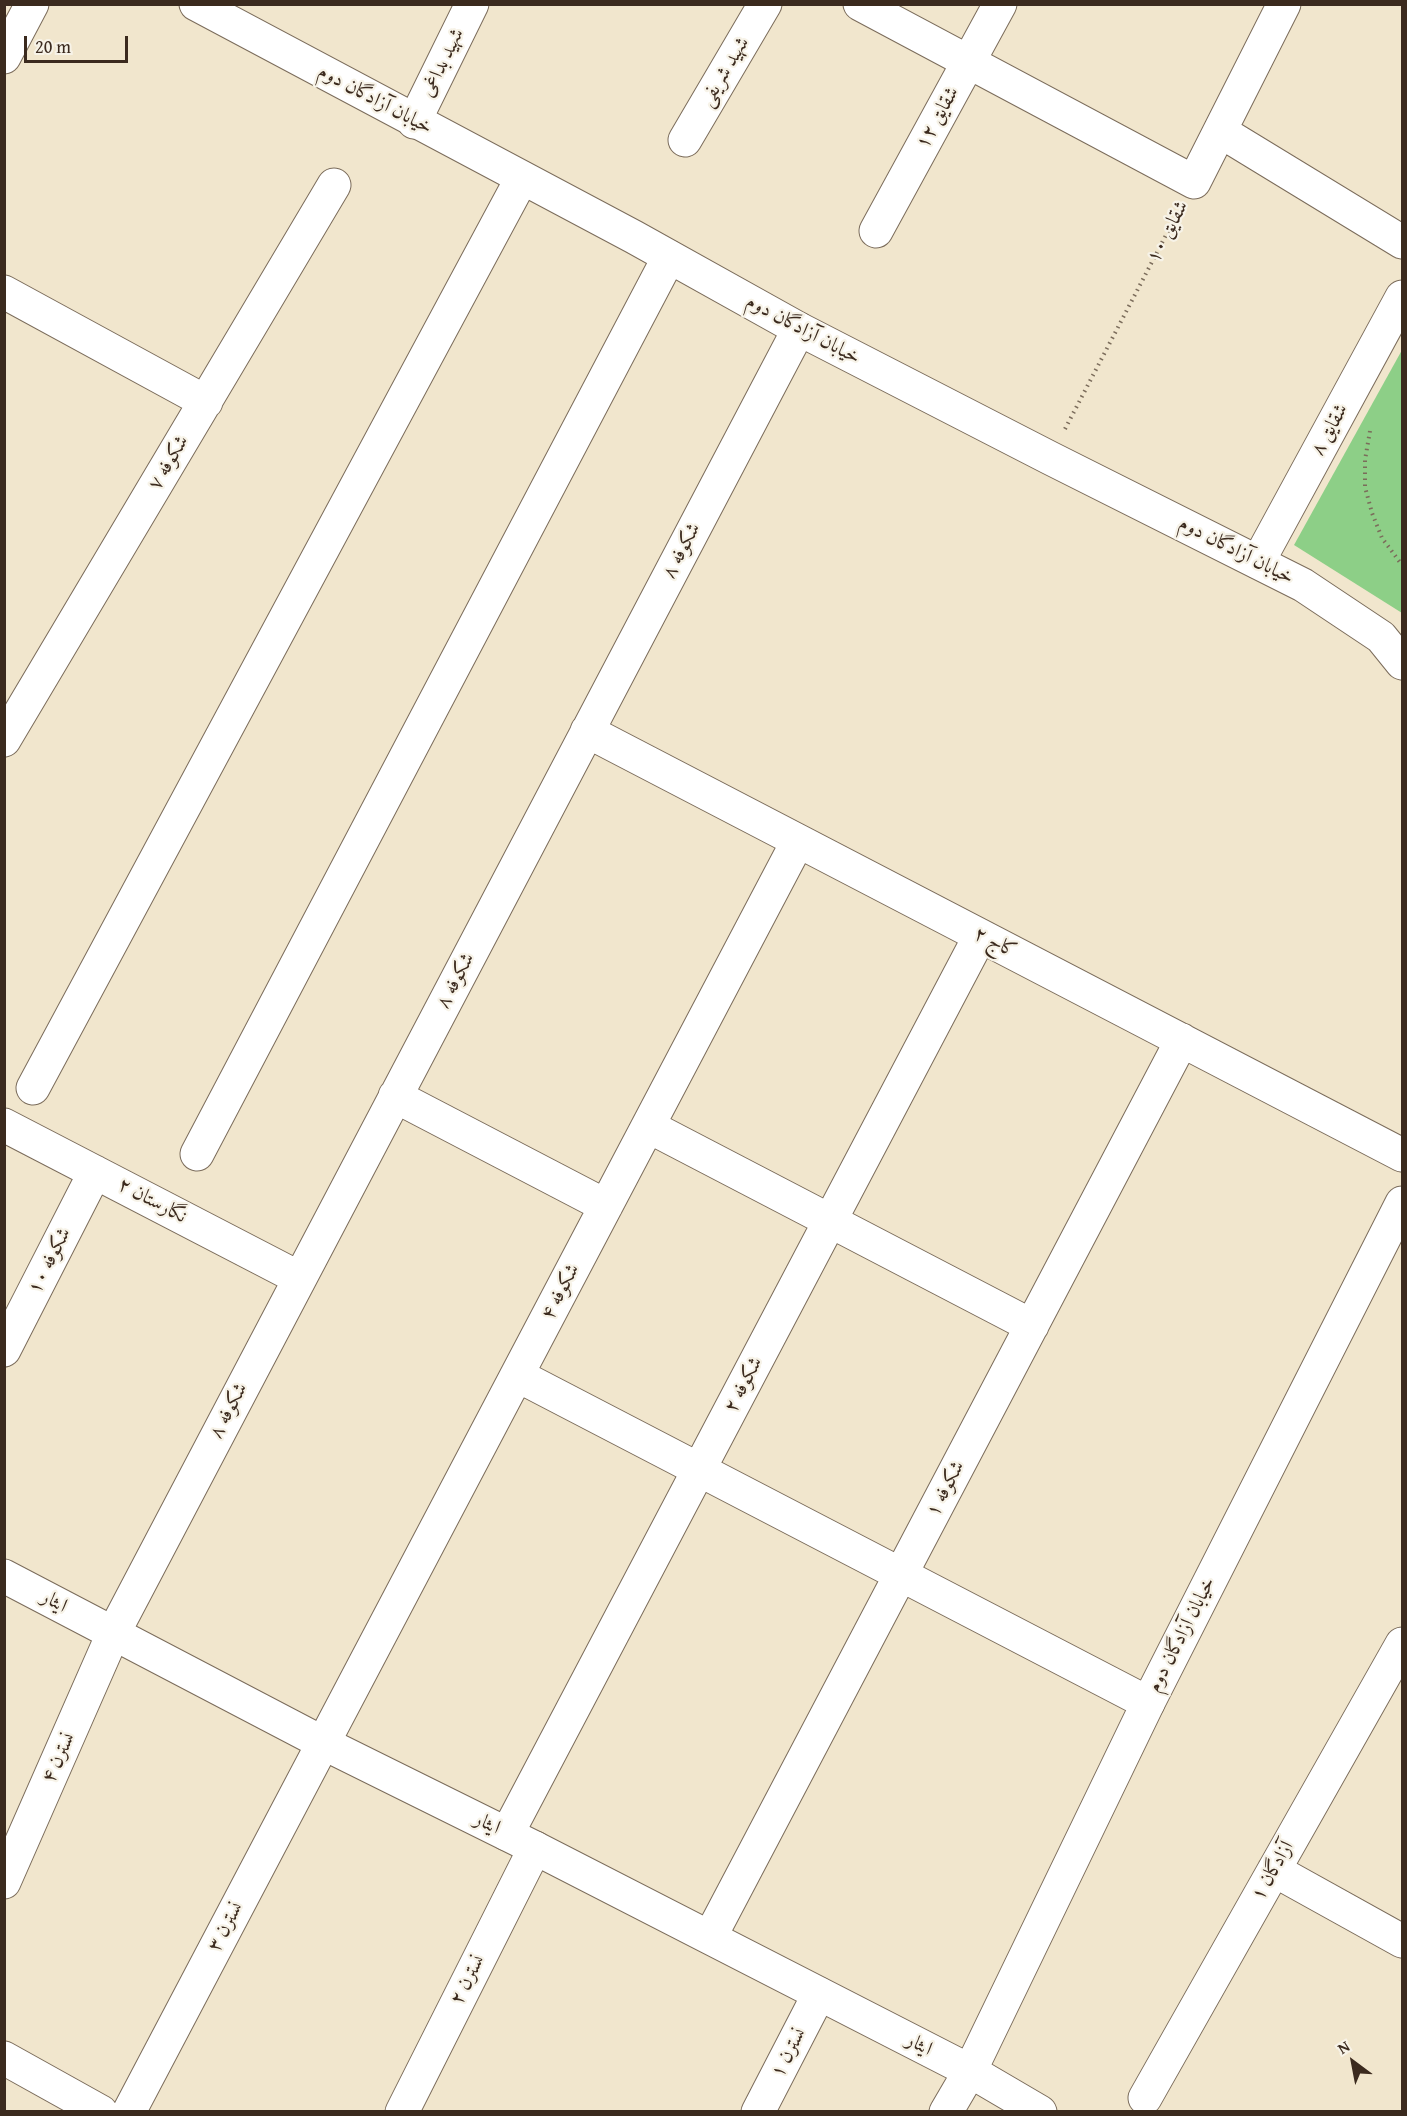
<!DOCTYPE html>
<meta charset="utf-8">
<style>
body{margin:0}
#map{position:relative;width:1407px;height:2116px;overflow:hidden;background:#f1e6cd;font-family:"Gentium Book Plus",serif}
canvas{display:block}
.frame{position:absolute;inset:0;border:6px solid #3b2a1e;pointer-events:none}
.north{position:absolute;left:1323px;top:2032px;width:60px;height:60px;-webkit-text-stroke:4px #f7f3e8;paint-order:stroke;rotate:328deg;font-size:16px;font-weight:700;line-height:24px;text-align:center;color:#3b2a1e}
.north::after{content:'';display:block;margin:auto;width:21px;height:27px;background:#3b2a1e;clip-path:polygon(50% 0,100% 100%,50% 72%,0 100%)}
.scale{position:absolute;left:24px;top:36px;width:104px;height:27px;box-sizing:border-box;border:3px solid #3b2a1e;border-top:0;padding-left:8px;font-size:18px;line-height:21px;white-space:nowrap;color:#3b2a1e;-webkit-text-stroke:4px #f7f3e8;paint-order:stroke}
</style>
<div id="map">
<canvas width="1407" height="2116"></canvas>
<div class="frame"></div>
<div class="north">N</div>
<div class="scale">20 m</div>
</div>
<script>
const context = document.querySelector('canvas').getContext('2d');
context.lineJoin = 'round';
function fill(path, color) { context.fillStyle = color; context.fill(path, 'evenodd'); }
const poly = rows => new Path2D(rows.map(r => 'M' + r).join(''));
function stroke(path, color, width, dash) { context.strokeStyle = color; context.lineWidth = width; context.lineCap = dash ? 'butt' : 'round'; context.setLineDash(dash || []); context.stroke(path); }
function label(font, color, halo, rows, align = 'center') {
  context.font = font + ' "Gentium Book Plus",Amiri,serif'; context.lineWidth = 4.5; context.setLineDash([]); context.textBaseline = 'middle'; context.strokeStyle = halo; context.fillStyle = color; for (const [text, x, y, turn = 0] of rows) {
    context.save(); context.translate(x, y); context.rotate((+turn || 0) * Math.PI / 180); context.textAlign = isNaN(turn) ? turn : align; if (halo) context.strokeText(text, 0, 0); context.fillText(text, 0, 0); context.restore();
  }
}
fill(poly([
 [1402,350,1402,613,1294,545]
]), '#8dcf87');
const minor = poly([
 [860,4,1194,182,1284,4],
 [4,57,32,4],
 [414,122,472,4],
 [1220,131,1402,242],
 [685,140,765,4],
 [876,231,1000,4],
 [4,292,206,402],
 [1258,562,1402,297],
 [587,731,1402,1155],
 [4,740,334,185],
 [33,1088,522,178],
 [395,1096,606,1206],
 [4,1125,299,1278],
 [648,1126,1032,1326],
 [197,1154,669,257],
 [4,1350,95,1172],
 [517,1375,1148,1703],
 [507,1834,980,936],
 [1274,1870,1402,1941],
 [4,1882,113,1634,799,329],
 [710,1937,1182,1040],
 [4,2058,101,2112],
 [1145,2098,1402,1644],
 [129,2112,798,841],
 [402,2112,535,1848],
 [758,2112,819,1994]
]);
const tertiary = poly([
 [196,4,634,237,799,329,1050,458,1303,585,1381,637,1402,663],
 [4,1576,323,1743,535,1848,970,2071,1040,2112],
 [946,2112,970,2071,1148,1703,1402,1203]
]);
stroke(minor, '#7b6c5b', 35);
stroke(tertiary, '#7b6c5b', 35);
stroke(poly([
 [1065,429,1178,212],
 [1370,431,1365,460,1365,487,1372,513,1382,538,1402,565]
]), '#7b6c5b', 4, [1.5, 4.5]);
stroke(minor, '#fff', 33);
stroke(tertiary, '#fff', 33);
label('20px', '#3b2a1e', '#f7f3e8', [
 ["شهید بداغی",443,63,-64],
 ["شهید شریفی",725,72,-59],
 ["خیابان آزادگان دوم",375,100,28],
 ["شقایق ۱۲",938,118,-61],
 ["شقایق ۱۰",1168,232,-62],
 ["خیابان آزادگان دوم",803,330,28],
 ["شقایق ۸",1330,430,-61],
 ["شکوفه ۷",169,463,-59],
 ["شکوفه ۸",682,551,-62],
 ["خیابان آزادگان دوم",1236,551,27],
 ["کاج ۲",995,943,27],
 ["شکوفه ۸",456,981,-62],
 ["نگارستان ۲",152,1201,28],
 ["شکوفه ۱۰",50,1261,-63],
 ["شکوفه ۴",561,1292,-62],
 ["شکوفه ۲",744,1385,-62],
 ["شکوفه ۸",229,1411,-62],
 ["شکوفه ۱",946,1489,-62],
 ["ایثار",54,1602,28],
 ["خیابان آزادگان دوم",1182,1635,-63],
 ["نسترن ۴",59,1758,-65],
 ["ایثار",487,1824,26],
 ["آزادگان ۱",1273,1871,-60],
 ["نسترن ۳",226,1927,-62],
 ["نسترن ۲",468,1980,-63],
 ["ایثار",919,2045,27],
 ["نسترن ۱",789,2053,-62]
]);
</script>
